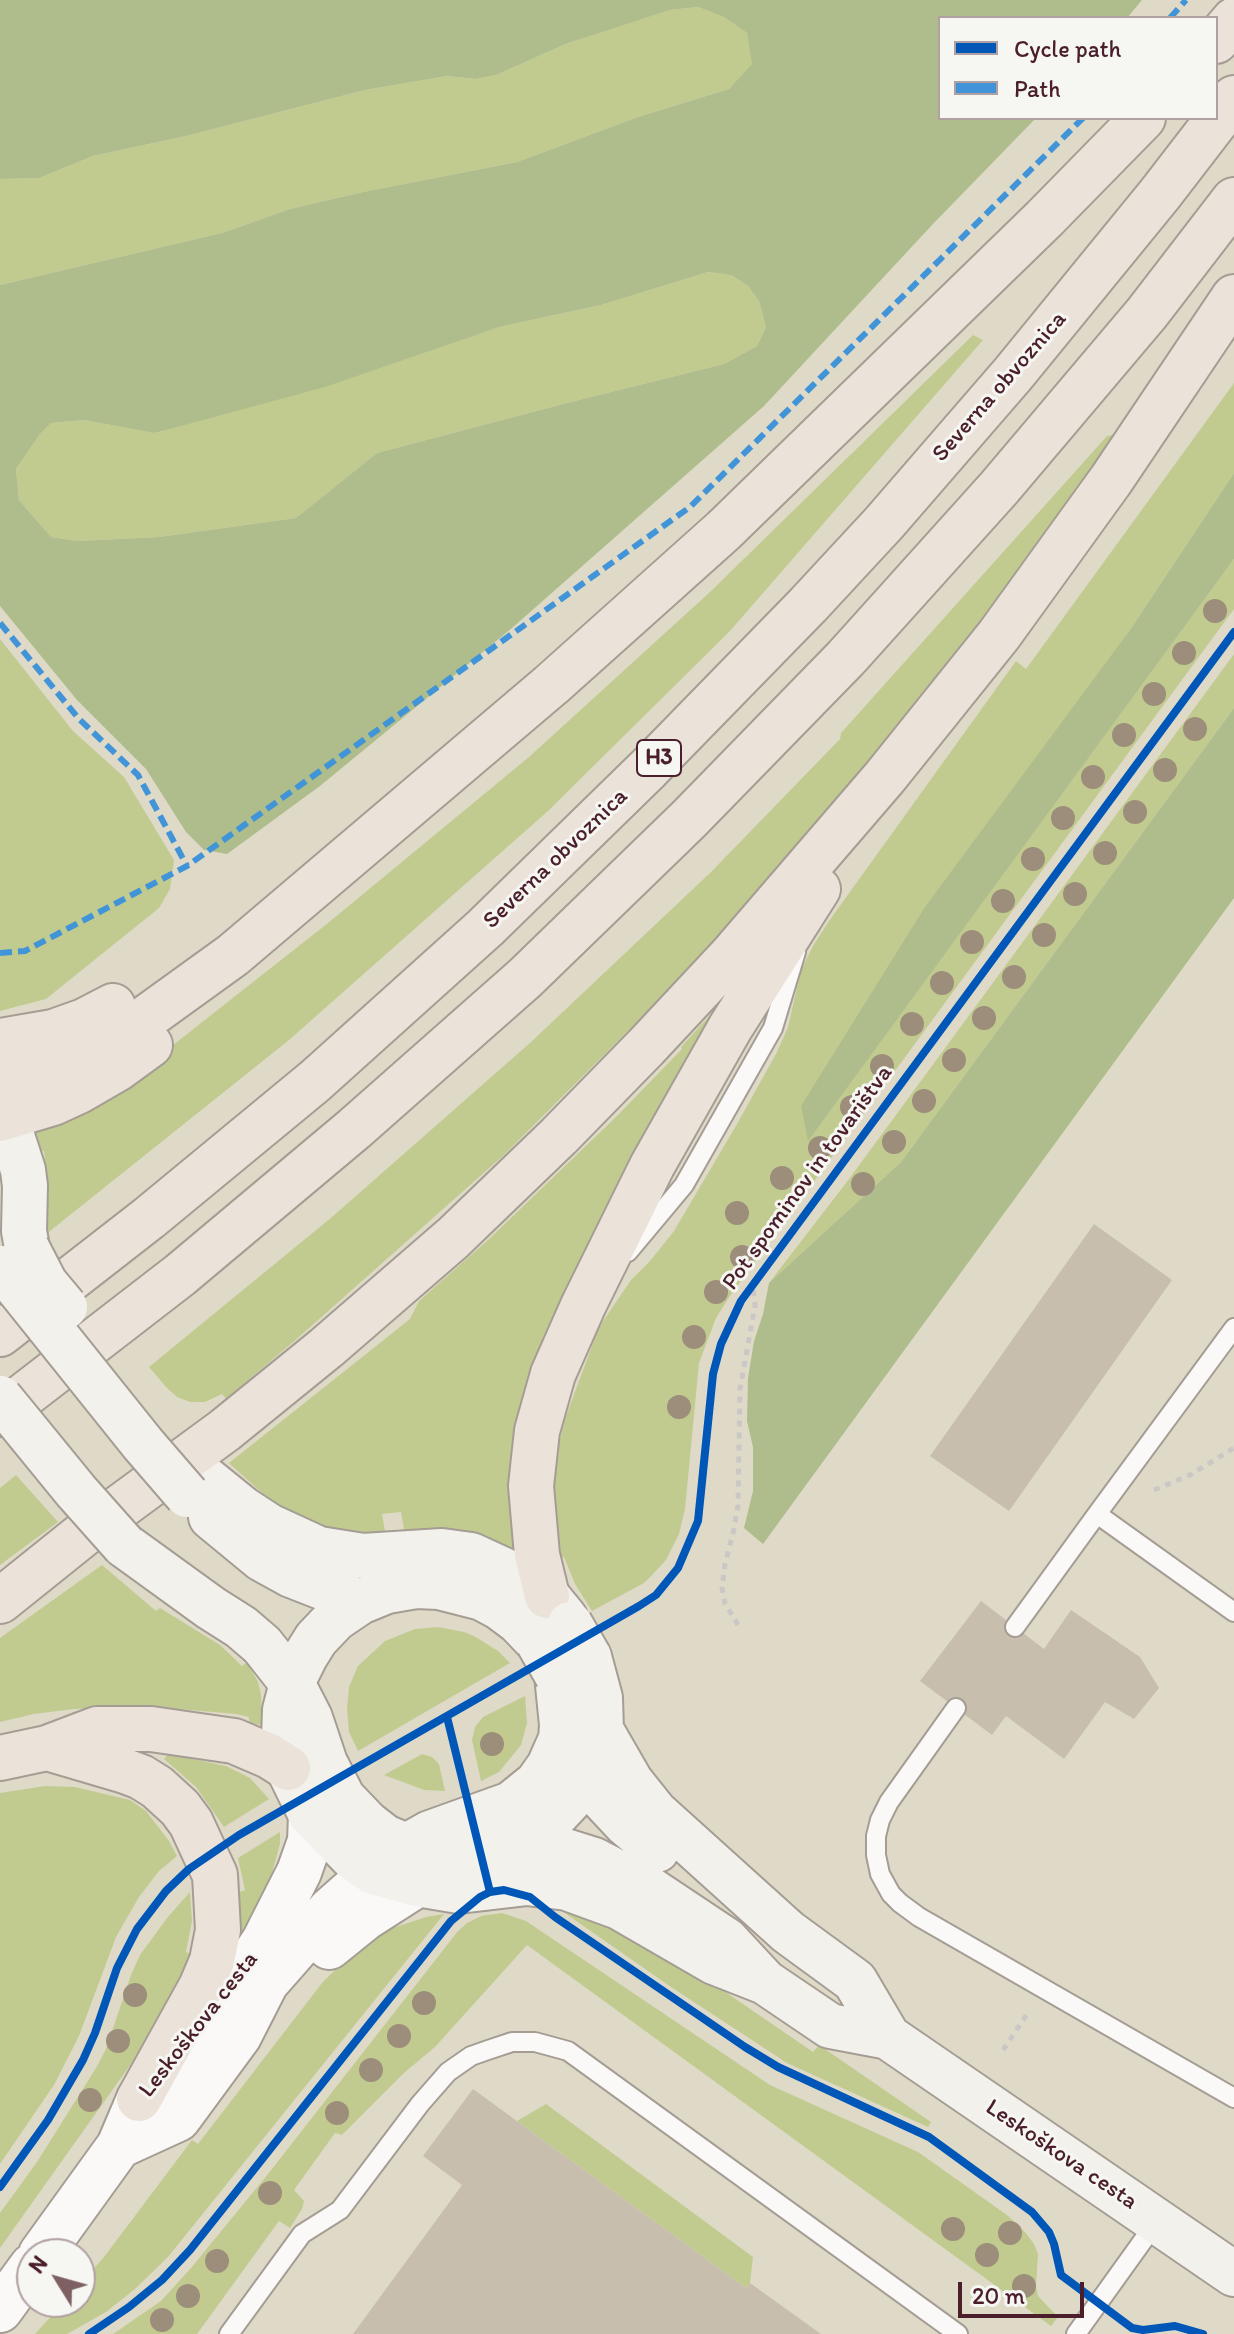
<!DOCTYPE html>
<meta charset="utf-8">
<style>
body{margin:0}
#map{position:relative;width:1234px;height:2334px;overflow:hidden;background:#dfdac8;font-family:Itim,sans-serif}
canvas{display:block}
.legend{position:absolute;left:938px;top:16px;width:280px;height:104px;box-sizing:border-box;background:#f6f6f2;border:2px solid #b1a0a2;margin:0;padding:10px 14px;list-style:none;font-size:24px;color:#4a1f2b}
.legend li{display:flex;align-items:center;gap:16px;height:40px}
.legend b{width:40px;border:2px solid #b1a0a2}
.north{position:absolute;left:16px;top:2238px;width:80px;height:80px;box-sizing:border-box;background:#f6f6f2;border:2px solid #b1a0a2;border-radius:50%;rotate:307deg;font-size:22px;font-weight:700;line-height:32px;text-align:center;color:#4a1f2b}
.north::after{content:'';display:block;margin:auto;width:28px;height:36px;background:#7e6062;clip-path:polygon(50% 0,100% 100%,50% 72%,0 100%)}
.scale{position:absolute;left:958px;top:2282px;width:126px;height:36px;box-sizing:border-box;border:4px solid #4a1f2b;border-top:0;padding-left:10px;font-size:24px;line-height:28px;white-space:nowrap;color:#4a1f2b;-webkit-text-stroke:6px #f6f6f2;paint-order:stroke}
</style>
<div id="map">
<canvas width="1234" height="2334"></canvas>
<ul class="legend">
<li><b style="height:10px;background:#0057b8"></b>Cycle path</li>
<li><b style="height:10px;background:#4194d7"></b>Path</li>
</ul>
<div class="north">N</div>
<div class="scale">20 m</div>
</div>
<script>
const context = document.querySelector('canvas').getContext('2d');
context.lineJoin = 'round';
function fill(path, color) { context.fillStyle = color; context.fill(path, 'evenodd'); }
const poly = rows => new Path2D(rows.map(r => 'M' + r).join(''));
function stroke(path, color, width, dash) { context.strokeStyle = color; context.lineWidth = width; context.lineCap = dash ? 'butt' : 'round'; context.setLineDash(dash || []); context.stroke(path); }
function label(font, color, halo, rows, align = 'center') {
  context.font = font + ' Itim,sans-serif'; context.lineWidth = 6; context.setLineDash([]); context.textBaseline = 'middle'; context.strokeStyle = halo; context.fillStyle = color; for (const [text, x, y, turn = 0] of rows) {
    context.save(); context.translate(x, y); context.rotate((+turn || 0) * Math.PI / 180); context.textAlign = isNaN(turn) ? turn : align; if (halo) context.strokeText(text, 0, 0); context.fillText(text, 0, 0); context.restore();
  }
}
fill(poly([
 [698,7,724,17,747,33,753,64,729,89,638,117,517,162,363,192,290,209,222,233,0,285,0,179,39,178,93,156,186,136,365,90,447,76,474,79,496,75,568,43,603,31,670,10],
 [708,272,731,275,747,285,759,301,766,327,757,346,724,364,567,403,377,453,296,518,159,537,78,541,51,537,19,500,16,469,40,434,51,423,84,420,156,433,499,327,601,305],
 [973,335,983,340,730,631,548,811,289,1040,45,1235,48,1183,44,1151,37,1152,30,1130,154,1060,328,923,529,757,710,592],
 [1234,383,1234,473,1130,630,808,1140,1234,559,1234,609,732,1293,716,1318,699,1363,685,1509,679,1534,666,1560,654,1573,644,1583,592,1611,575,1584,564,1557,557,1560,553,1492,555,1460,565,1419,599,1327,631,1280,650,1261,674,1231,737,1124,777,1052,788,1027,801,970,813,946,829,921,1016,661,1026,669],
 [1112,435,1115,439,991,613,924,698,729,926,659,1000,505,1154,299,1337,226,1399,222,1394,205,1402,190,1402,177,1397,166,1387,149,1367,332,1217,531,1042,711,872,840,739,841,733,1107,436],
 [0,639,73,731,124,777,174,860,170,889,159,908,46,999,0,1011],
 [1234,654,1234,708,901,1162,769,1283,849,1179],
 [712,1013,715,1014,511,1493,516,1554,399,1537,399,1531,404,1529,401,1512,382,1514,385,1531,370,1534,347,1532,311,1524,291,1515,273,1503,229,1463,410,1319,419,1301,488,1240,617,1116,682,1049,681,1047],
 [16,1475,58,1522,0,1565,0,1488],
 [102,1565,156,1611,160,1608,220,1645,242,1666,247,1662,258,1682,261,1695,262,1725,249,1723,249,1717,237,1714,154,1707,74,1709,34,1714,0,1722,0,1638],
 [438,1627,464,1632,474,1636,498,1651,510,1663,358,1751,349,1732,347,1709,349,1687,358,1666,385,1641,415,1629],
 [525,1696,527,1723,521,1745,499,1772,481,1781,472,1740,475,1727,483,1717],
 [168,1754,226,1766,250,1778,269,1799,224,1827,196,1787,164,1759],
 [422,1754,432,1757,439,1764,445,1791,424,1790,384,1775],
 [45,1786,75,1787,130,1800,146,1811,169,1841,177,1856,159,1871,139,1897,116,1937,79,2036,54,2085,0,2164,0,1793],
 [280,1832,280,1844,272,1873,278,1876,241,1937,239,1892,245,1890,238,1858],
 [190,1892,192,1921,186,1952,194,1956,158,2026,0,2248,0,2213,37,2162,96,2068,106,2049,131,1975,140,1955,167,1918],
 [559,1909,584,1914,599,1921,705,1978,813,2052,819,2045,931,2122,928,2127,787,2063,671,1987],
 [502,1913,526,1921,770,2085,918,2152,1007,2215,1025,2232,1034,2244,1038,2254,1036,2286,1038,2296,1058,2317,1051,2326,527,1945,435,2047,405,2072,342,2135,335,2133,294,2190,304,2201,302,2209,290,2228,279,2221,197,2334,113,2334,161,2301,191,2268,268,2174,458,1931,467,1923,481,1916],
 [444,1914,168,2257,135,2289,106,2312,83,2325,67,2334,35,2334,64,2302,80,2302,80,2284,104,2257,192,2140,198,2144,322,1983,346,1959,387,1930,426,1917],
 [546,2104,753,2257,750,2283,746,2288,517,2121]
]), '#c1cb90');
fill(poly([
 [0,0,1142,0,1127,18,940,18,940,118,1036,118,932,225,764,406,512,628,320,786,227,854,204,850,186,832,146,769,77,700,0,606,0,285,222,233,290,209,363,192,517,162,638,117,729,89,752,64,747,33,724,17,698,7,670,10,568,43,496,75,475,79,447,76,365,90,186,136,93,156,39,178,0,179],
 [708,272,731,275,747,285,759,301,766,327,757,346,724,364,567,403,377,453,296,518,159,537,78,541,51,537,19,500,16,469,40,434,51,423,84,420,155,433,325,387,499,327,601,305],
 [1234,473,1234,559,808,1141,801,1106,925,907,1130,630],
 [1234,708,1234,898,763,1544,744,1528,753,1491,753,1447,747,1421,748,1378,754,1341,763,1314,769,1283,901,1162]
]), '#aebd8b');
fill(poly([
 [1094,1224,1172,1280,1009,1511,930,1456],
 [981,1601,1044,1649,1071,1610,1140,1657,1159,1688,1134,1719,1105,1702,1064,1759,1006,1716,992,1735,920,1681],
 [473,2089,746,2288,750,2283,821,2334,353,2334,462,2185,423,2156]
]), '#c8beae');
const service = poly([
 [628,1252,684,1185,773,1028,796,952],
 [1234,1328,1097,1514,1234,1612],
 [1015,1627,1097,1514],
 [956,1708,889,1802,880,1820,876,1836,876,1855,880,1874,891,1894,900,1903,919,1917,1234,2098],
 [229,2334,302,2234,340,2210,420,2104,448,2072,471,2056,488,2050,512,2042,535,2042,568,2051,958,2334],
 [1076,2334,1157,2221]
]);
const tertiary = poly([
 [329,1947,365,1918,443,1868],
 [119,2146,178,2119,239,2036,266,1983,330,1910,373,1872,402,1850],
 [41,2254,119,2146,139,2099,232,1989,264,1941,299,1872,310,1841,311,1815],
 [0,2310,32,2266]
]);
const secondary = poly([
 [0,1117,13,1139,23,1170,25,1186,24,1231,27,1248],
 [206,1479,243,1509,269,1526,319,1549,363,1556,442,1551,471,1555,521,1578,547,1596,565,1618],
 [211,1517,262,1559,291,1575,360,1602],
 [124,1545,211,1608,241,1627,262,1645,292,1683,310,1718,325,1763,343,1798,367,1823,385,1837,407,1846,459,1859,495,1850,523,1841,553,1818,568,1802,583,1778,601,1730,600,1698,589,1657],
 [538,1642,519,1622,499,1607,482,1598,439,1587,416,1586,387,1591,360,1602,335,1619,316,1639,306,1655,292,1683,285,1710,284,1739,288,1768,311,1815,353,1858,373,1872,417,1884,459,1891,527,1883,567,1888,619,1907,714,1962,765,1982],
 [601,1730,631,1782,655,1812,788,1932,855,1981,888,2037],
 [561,1739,583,1778,626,1824,657,1850],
 [523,1841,559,1849,594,1860,651,1890,726,1940,765,1982,830,2026,888,2037,1234,2274],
 [407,1846,430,1833,511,1804,537,1783,549,1766,561,1739,562,1725,557,1675]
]);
const trunk = poly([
 [1216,41,1234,20],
 [0,1041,53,1032,84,1021,113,1006],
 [0,1079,31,1072,63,1062,105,1043,143,1020,233,955,551,685,724,530,1044,219,1143,118],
 [0,1119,53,1103,79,1091,117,1069,150,1045],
 [0,1334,149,1218,315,1081,485,928,648,769,808,605,884,523,1013,374,1160,194,1234,98],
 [0,1414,180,1275,354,1129,525,978,689,819,846,658,999,488,1147,313,1234,200],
 [547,1596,537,1555,531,1486,537,1431,553,1374,583,1306,652,1166,730,1028,818,889],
 [0,1601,86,1532,225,1430,326,1348,453,1238,559,1136,646,1047,731,956,885,777,999,635,1111,480,1234,297],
 [47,1748,125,1771,141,1777,157,1787,180,1808,191,1823,215,1875,218,1930,212,1961,201,1987,139,2099],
 [0,1758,47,1748,97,1729,151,1729,234,1741,269,1756,288,1768]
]);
stroke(service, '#a59d94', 22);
stroke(tertiary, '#a59d94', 48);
stroke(secondary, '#a59d94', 48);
stroke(trunk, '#a59d94', 48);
stroke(poly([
 [1154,1490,1190,1475,1234,1448],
 [615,1620,656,1595,678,1568,690,1543,698,1521,713,1374,721,1344,741,1301,1234,632],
 [738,1625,725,1603,722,1588,725,1564,734,1529,738,1505,740,1389,755,1306,753,1287],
 [447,1717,510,1681],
 [1003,2050,1027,2014]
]), '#cbc7c5', 5, [6, 6]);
stroke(service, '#faf9f7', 18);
stroke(tertiary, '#faf9f7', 44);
stroke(secondary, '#f3f1ec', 44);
stroke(trunk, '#ebe3da', 44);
const secondaryBridge = poly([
 [27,1248,45,1283,65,1307],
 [2,1268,143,1444,187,1495],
 [0,1398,76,1491,124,1545],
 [570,1624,589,1657],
 [538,1642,557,1675]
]);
stroke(secondaryBridge, '#a59d94', 48, []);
stroke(secondaryBridge, '#f3f1ec', 44);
stroke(poly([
 [1170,18,1186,0],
 [0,623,79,719,138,775,187,866],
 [0,953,25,951,187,866,690,507,1083,118]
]), '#4194d7', 6, [12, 6]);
stroke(poly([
 [447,1717,490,1892],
 [0,2187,48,2120,83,2060,95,2033,117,1968,137,1929,166,1891,189,1869,239,1835,639,1606,656,1595,678,1568,698,1521,713,1374,721,1344,741,1301,1234,632],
 [89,2334,129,2307,162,2280,190,2250,451,1921,480,1897,490,1892,504,1890,530,1897,555,1917,745,2047,778,2067,929,2137,1032,2212,1049,2232,1054,2244,1061,2275,1132,2328,1143,2330,1175,2326,1203,2334]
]), '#0057b8', 8);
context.fillStyle = '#9c8e7b';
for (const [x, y] of [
 [1215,611],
 [1184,653],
 [1154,694],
 [1195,729],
 [1124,735],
 [1165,770],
 [1093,777],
 [1135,812],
 [1063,818],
 [1105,853],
 [1033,859],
 [1075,894],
 [1003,901],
 [1044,935],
 [972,942],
 [1014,977],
 [942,983],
 [984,1018],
 [912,1024],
 [954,1060],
 [882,1066],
 [924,1101],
 [852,1107],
 [894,1142],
 [820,1148],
 [782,1178],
 [863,1184],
 [737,1213],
 [742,1257],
 [716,1292],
 [694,1337],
 [679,1407],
 [492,1744],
 [135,1995],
 [424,2003],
 [399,2036],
 [118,2041],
 [371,2070],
 [90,2100],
 [337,2113],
 [270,2193],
 [953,2229],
 [1010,2233],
 [987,2255],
 [217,2261],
 [1024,2286],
 [188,2296],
 [162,2320]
]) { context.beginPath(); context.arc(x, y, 12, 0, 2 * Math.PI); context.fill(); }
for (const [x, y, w] of [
 [659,758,44]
]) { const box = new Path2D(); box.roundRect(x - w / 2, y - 18, w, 36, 6); context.fillStyle = '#f6f6f2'; context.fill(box); stroke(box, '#4a1f2b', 2); }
label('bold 22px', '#4a1f2b', null, [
 ["H3",659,758]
]);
label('24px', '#4a1f2b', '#f6f6f2', [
 ["Severna obvoznica",1000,387,-49],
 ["Severna obvoznica",556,859,-44],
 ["Pot spominov in tovarištva",808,1178,-54],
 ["Leskoškova cesta",199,2025,-52],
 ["Leskoškova cesta",1061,2155,34]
]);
</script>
